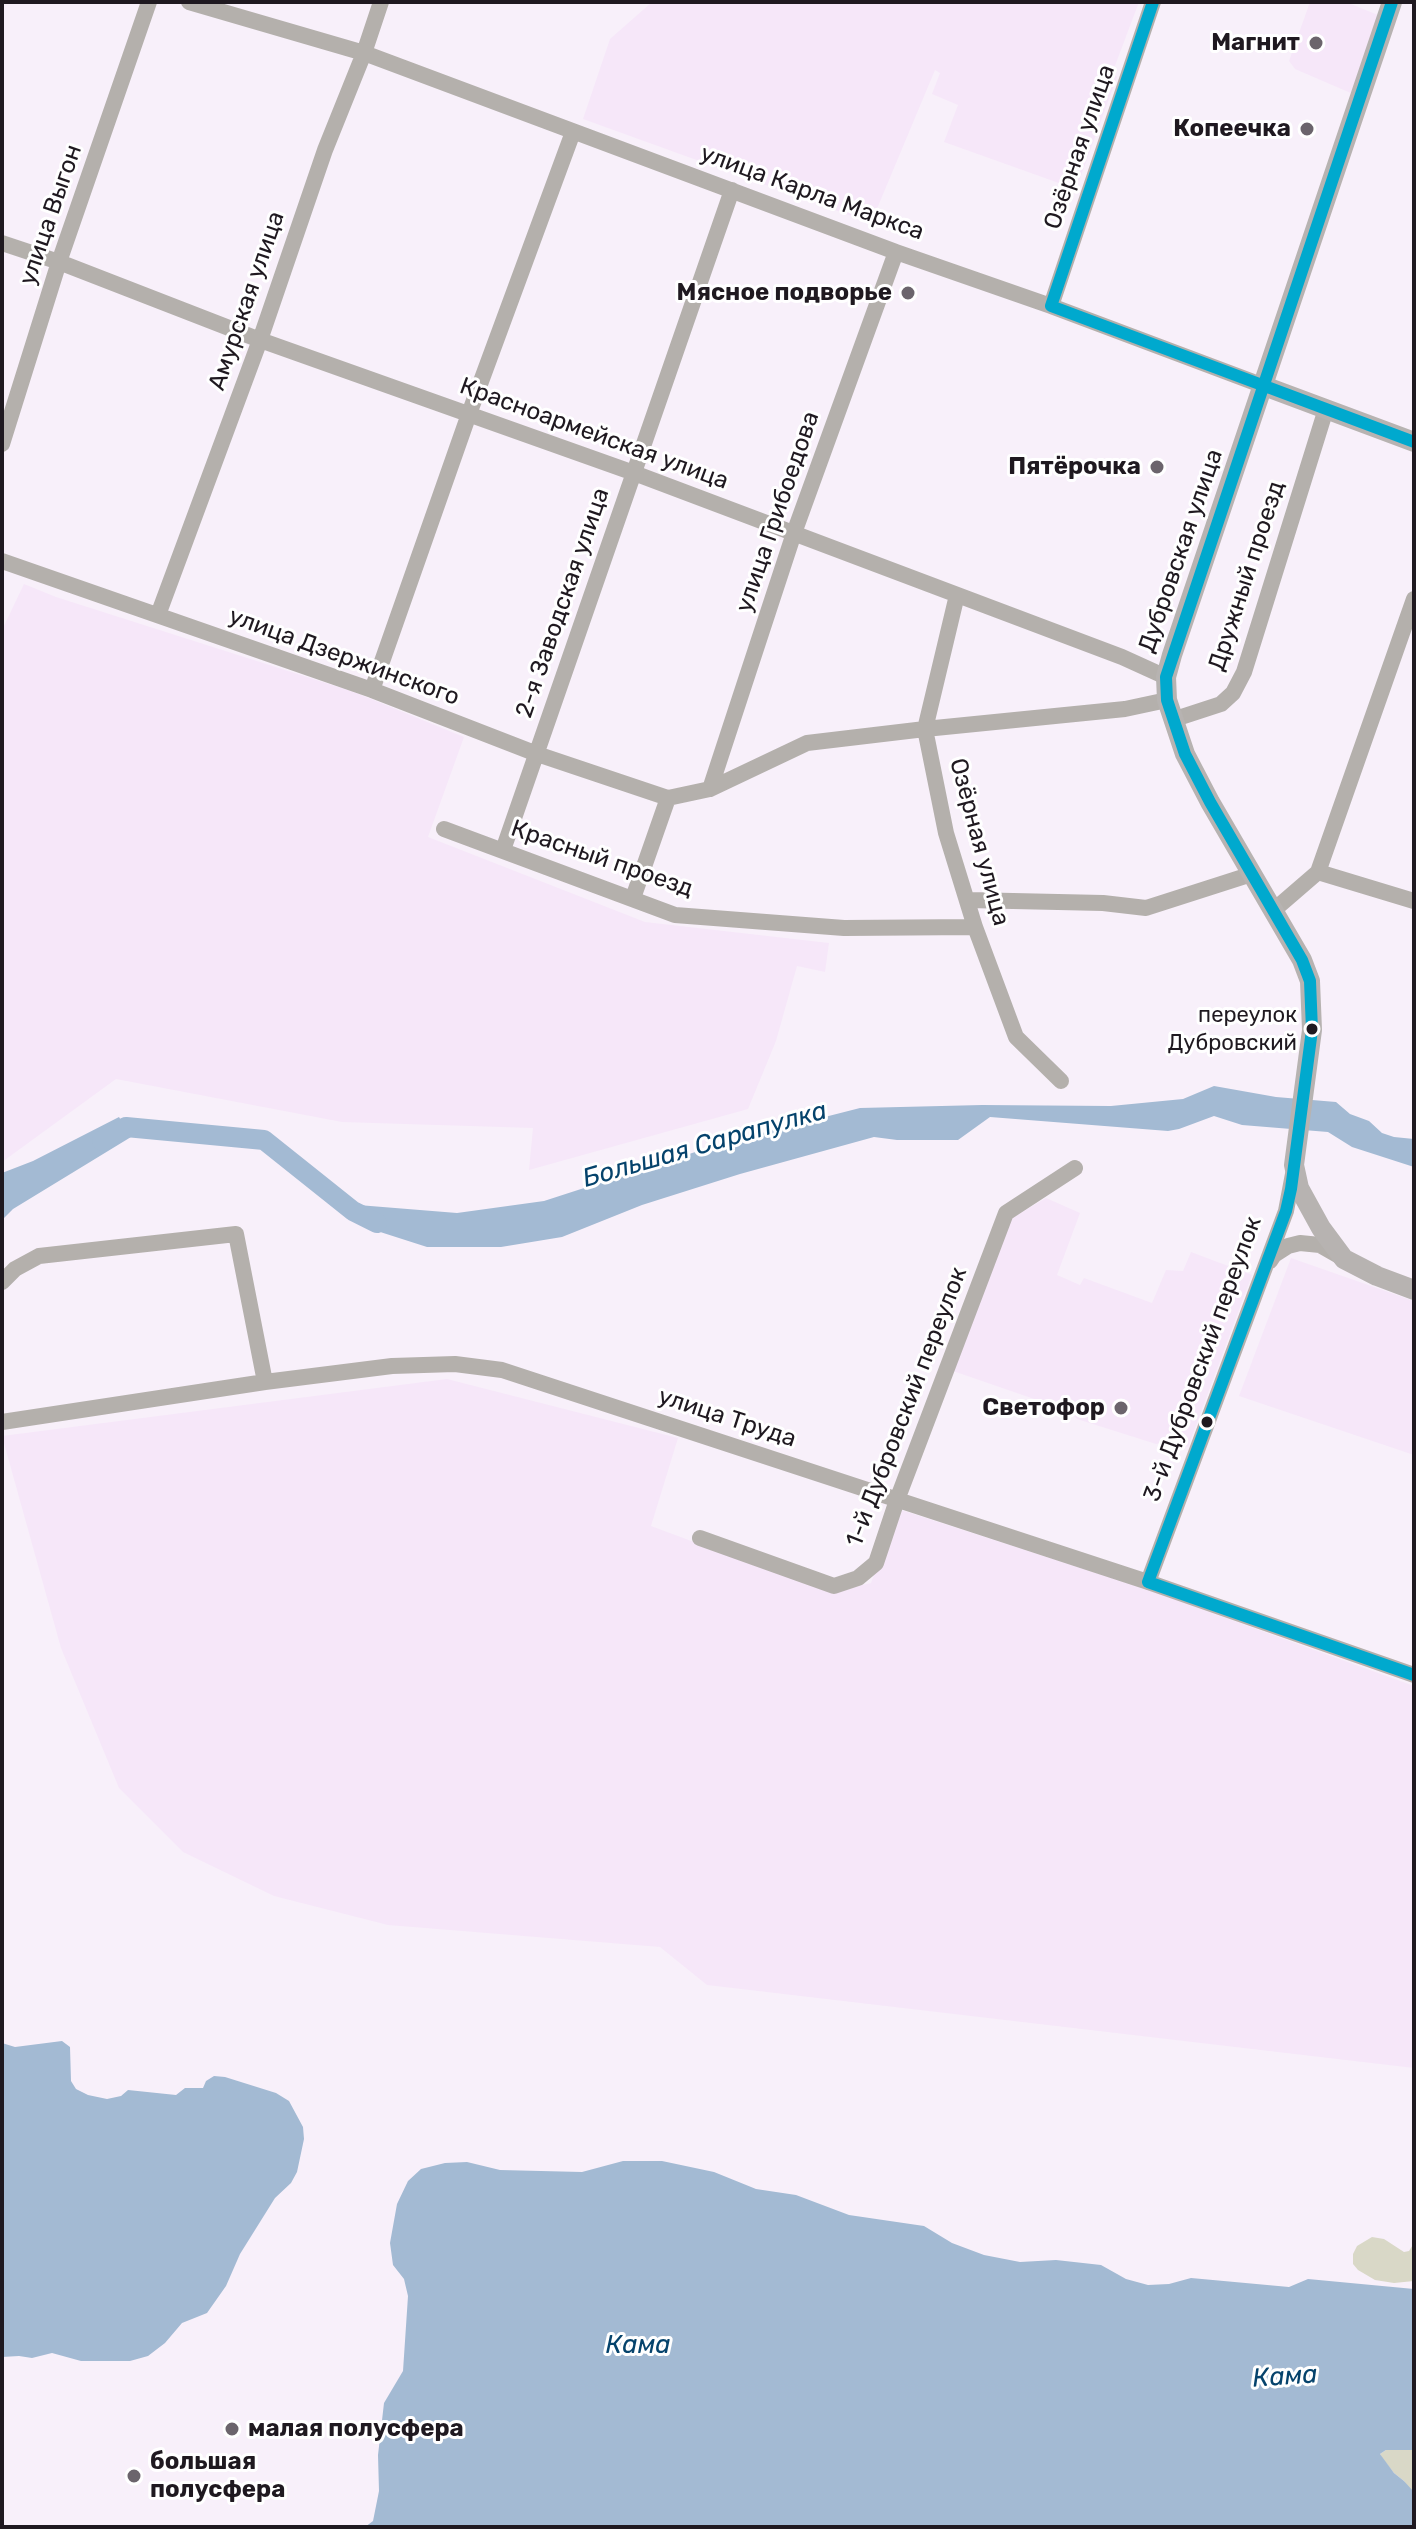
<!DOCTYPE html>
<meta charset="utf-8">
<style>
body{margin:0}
#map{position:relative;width:1416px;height:2529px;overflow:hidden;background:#f8f0fa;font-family:Rubik,sans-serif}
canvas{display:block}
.frame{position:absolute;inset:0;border:4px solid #1f1920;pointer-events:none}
</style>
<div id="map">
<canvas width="1416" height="2529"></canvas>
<div class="frame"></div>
</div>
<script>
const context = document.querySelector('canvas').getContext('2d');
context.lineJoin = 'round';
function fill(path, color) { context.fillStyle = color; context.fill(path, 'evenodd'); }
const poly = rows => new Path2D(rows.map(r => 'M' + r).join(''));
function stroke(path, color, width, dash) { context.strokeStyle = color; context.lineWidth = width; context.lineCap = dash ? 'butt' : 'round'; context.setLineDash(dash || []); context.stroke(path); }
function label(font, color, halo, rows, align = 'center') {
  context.font = font + ' Rubik,sans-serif'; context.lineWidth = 6; context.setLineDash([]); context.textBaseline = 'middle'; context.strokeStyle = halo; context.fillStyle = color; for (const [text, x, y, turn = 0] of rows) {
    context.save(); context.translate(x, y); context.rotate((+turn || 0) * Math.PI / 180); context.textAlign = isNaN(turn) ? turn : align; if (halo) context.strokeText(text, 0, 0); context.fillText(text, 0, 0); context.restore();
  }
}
fill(poly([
 [652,2,1139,2,1113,71,1117,77,1078,184,1070,187,944,142,958,105,932,94,940,73,935,70,871,223,583,119,610,39],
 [1310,2,1346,2,1378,15,1353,94,1295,69,1289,61],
 [24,584,56,597,354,692,464,737,428,837,645,922,829,943,825,972,797,966,776,1041,748,1109,529,1170,533,1128,342,1122,116,1079,2,1162,2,630],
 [1046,1198,1080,1213,1057,1275,1080,1285,1084,1278,1152,1303,1166,1270,1183,1271,1191,1252,1252,1275,1188,1447,1173,1442,1156,1444,1077,1419,1069,1411,953,1371,1012,1218],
 [1291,1258,1414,1301,1414,1455,1239,1396],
 [447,1379,678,1438,651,1526,801,1582,834,1592,871,1583,898,1509,1143,1588,1414,1686,1414,2068,707,1985,660,1947,388,1925,274,1896,183,1852,119,1788,61,1648,2,1436]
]), '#f6e7f9');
fill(poly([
 [1372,2237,1384,2239,1404,2252,1409,2251,1414,2243,1414,2281,1394,2283,1375,2280,1358,2270,1353,2264,1353,2254,1357,2246],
 [1386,2450,1414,2450,1414,2497,1404,2481,1394,2473,1382,2458,1380,2454]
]), '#d9d8c7');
fill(poly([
 [1214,1086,1276,1097,1336,1102,1350,1114,1369,1121,1382,1133,1394,1137,1414,1139,1414,1167,1352,1147,1328,1132,1242,1125,1214,1116,1179,1129,1168,1131,990,1117,958,1140,897,1140,874,1137,740,1174,642,1205,562,1237,501,1247,427,1247,374,1230,351,1214,358,1205,457,1213,544,1201,723,1143,860,1108,982,1105,1111,1106,1183,1099],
 [119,1117,131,1137,13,1209,2,1220,2,1173,33,1161],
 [62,2041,70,2047,71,2081,76,2089,88,2095,107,2099,121,2096,128,2090,176,2095,185,2088,203,2088,206,2081,214,2076,225,2077,276,2093,289,2101,303,2127,304,2139,297,2172,291,2183,275,2198,240,2254,226,2286,207,2313,182,2323,165,2343,148,2356,130,2361,81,2361,52,2353,32,2358,19,2356,2,2357,2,2043,15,2047],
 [623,2161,662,2161,714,2172,756,2189,796,2195,849,2215,924,2226,952,2243,984,2255,1020,2262,1056,2260,1101,2265,1126,2279,1148,2285,1169,2284,1191,2278,1289,2287,1308,2279,1414,2289,1414,2450,1386,2450,1380,2454,1394,2473,1404,2481,1413,2491,1414,2527,365,2527,373,2521,379,2491,378,2455,384,2403,403,2371,408,2296,404,2279,393,2265,390,2243,397,2204,408,2181,421,2169,445,2163,467,2162,500,2170,582,2172]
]), '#a3bad3');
stroke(poly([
 [102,1141,126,1127,264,1140,353,1211,377,1223]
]), '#a3bad3', 20);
stroke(poly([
 [189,2,364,53,896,252,1051,306,1264,386],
 [2,243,59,262,260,340,634,473,1122,657,1166,677],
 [1051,306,1153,2],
 [2,444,59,262,149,2],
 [2,561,372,690,537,754,668,798],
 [957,595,925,729,946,833,975,927,1016,1037,1061,1081],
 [158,615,260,340,325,150,364,53,381,2],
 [372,690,469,414,573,132],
 [1172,720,1221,704,1233,693,1244,672,1326,409],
 [710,789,794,533,896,252],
 [668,798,710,789,807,743,925,729,1125,709,1167,700],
 [444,829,675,915,844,928,975,927],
 [503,850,732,190],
 [1318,872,1414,901],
 [633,898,668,798],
 [968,900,1103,903,1146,908,1252,874],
 [1274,910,1318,872,1414,599],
 [1270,1261,1274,1255,1288,1246,1300,1243,1320,1245,1341,1257],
 [2,1282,15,1269,39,1256,236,1234,265,1382],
 [2,1422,265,1382,392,1366,455,1364,502,1370,1148,1582,1414,1675],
 [700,1538,834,1586,858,1578,876,1563,897,1500,1006,1213,1075,1168],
 [1148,1582,1286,1211,1293,1174]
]), '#b4b0ac', 16);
stroke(poly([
 [1392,2,1172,655,1166,677,1167,700,1185,754,1210,802,1302,960,1310,981,1312,1030,1294,1165,1299,1188,1321,1228,1344,1259,1377,1276,1414,1290],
 [1264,386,1414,442]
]), '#b7b3b1', 20);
stroke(poly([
 [1153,2,1051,306,1414,442],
 [1392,2,1166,677,1167,700,1185,754,1210,802,1302,960,1310,981,1312,1030,1291,1189,1286,1211,1148,1582,1414,1675]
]), '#00a9ce', 12);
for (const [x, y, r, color] of [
 [1316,43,8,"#6b646c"],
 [1307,129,8,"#6b646c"],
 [908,293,8,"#6b646c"],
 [1157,467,8,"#6b646c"],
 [1312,1029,7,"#1f1920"],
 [1121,1408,8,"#6b646c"],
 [1207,1422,7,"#1f1920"],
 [232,2429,8,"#6b646c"],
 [134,2476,8,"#6b646c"]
]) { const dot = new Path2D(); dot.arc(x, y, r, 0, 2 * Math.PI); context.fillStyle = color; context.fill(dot); stroke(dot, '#fff', 3); }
label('22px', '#1f1920', '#fff', [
 ["переулок",1297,1016],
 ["Дубровский",1297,1044]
], 'right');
label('bold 24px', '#1f1920', '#fff', [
 ["Магнит",1300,43],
 ["Копеечка",1291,129],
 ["Мясное подворье",892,293],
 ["Пятёрочка",1141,467],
 ["Светофор",1105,1408],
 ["малая полусфера",248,2429,"left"],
 ["большая",150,2462,"left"],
 ["полусфера",150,2490,"left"]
], 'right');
label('24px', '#1f1920', '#fff', [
 ["Озёрная улица",1080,147,-71],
 ["улица Карла Маркса",812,193,20],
 ["улица Выгон",51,215,-71],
 ["Амурская улица",247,301,-71],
 ["Красноармейская улица",594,434,20],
 ["улица Грибоедова",778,512,-71],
 ["Дубровская улица",1181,551,-71],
 ["Дружный проезд",1247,576,-72],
 ["2-я Заводская улица",563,603,-71],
 ["улица Дзержинского",344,657,20],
 ["Озёрная улица",979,842,75],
 ["Красный проезд",602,859,19],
 ["3-й Дубровский переулок",1203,1359,-70],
 ["1-й Дубровский переулок",907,1407,-69],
 ["улица Труда",727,1418,18]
]);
label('italic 26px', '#05436c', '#fff', [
 ["Большая Сарапулка",705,1145,-16],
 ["Кама",638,2345],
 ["Кама",1285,2377,-4]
]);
</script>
